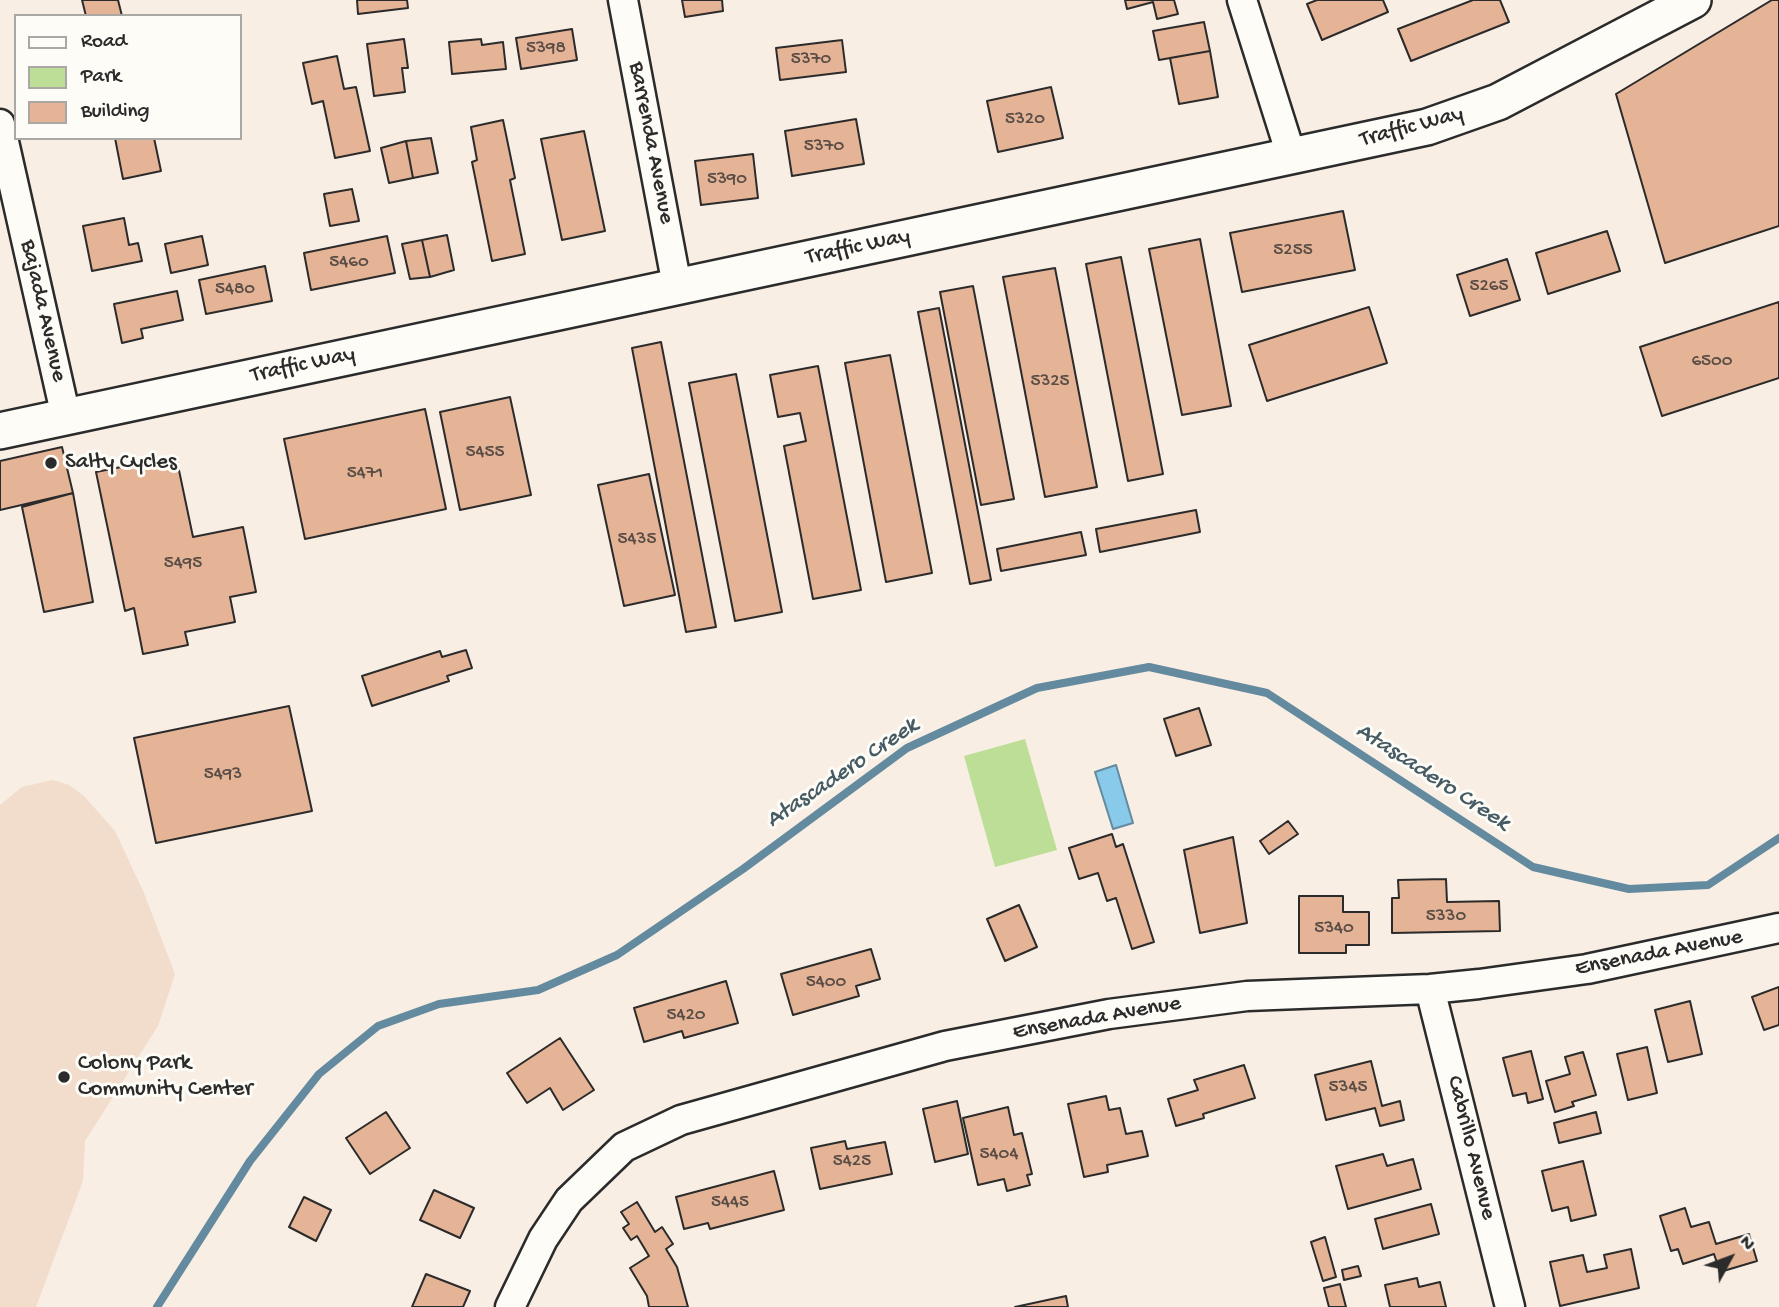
<!DOCTYPE html>
<style>
body{margin:0}
#map{position:relative;width:1779px;height:1307px;overflow:hidden;background:#f8eee4;font-family:"Gochi Hand",sans-serif}
canvas{display:block}
.legend{position:absolute;left:14px;top:14px;width:228px;height:126px;box-sizing:border-box;background:#fdfcf7;border:2px solid #a9a8a5;margin:0;padding:9px 12px;list-style:none;font-size:21px;color:#2b2b2b}
.legend li{display:flex;align-items:center;gap:14px;height:35px}
.legend b{width:35px;border:2px solid #a9a8a5}
.north{position:absolute;left:1695px;top:1223px;width:70px;height:70px;-webkit-text-stroke:5px #fdfcf7;paint-order:stroke;rotate:49deg;font-size:19px;font-weight:700;line-height:28px;text-align:center;color:#2b2b2b}
.north::after{content:'';display:block;margin:auto;width:24px;height:32px;background:#2b2b2b;clip-path:polygon(50% 0,100% 100%,50% 72%,0 100%)}
</style>
<div id="map">
<canvas width="1779" height="1307"></canvas>
<ul class="legend">
<li><b style="height:9px;background:#fdfcf7"></b>Road</li>
<li><b style="height:19px;background:#bdde96"></b>Park</li>
<li><b style="height:19px;background:#e5b497"></b>Building</li>
</ul>
<div class="north">N</div>
</div>
<script>
const context = document.querySelector('canvas').getContext('2d');
context.lineJoin = 'round';
function fill(path, color) { context.fillStyle = color; context.fill(path, 'evenodd'); }
const poly = rows => new Path2D(rows.map(r => 'M' + r).join(''));
function stroke(path, color, width, dash) { context.strokeStyle = color; context.lineWidth = width; context.lineCap = dash ? 'butt' : 'round'; context.setLineDash(dash || []); context.stroke(path); }
function label(font, color, halo, rows, align = 'center') {
  context.font = font + ' "Gochi Hand",sans-serif'; context.lineWidth = 6; context.setLineDash([]); context.textBaseline = 'middle'; context.strokeStyle = halo; context.fillStyle = color; for (const [text, x, y, turn = 0] of rows) {
    context.save(); context.translate(x, y); context.rotate((+turn || 0) * Math.PI / 180); context.textAlign = isNaN(turn) ? turn : align; if (halo) context.strokeText(text, 0, 0); context.fillText(text, 0, 0); context.restore();
  }
}
fill(poly([
 [53,780,69,785,84,796,115,831,144,893,175,974,158,1026,85,1141,83,1181,36,1307,0,1307,0,805,22,787]
]), '#f2ddcd');
fill(poly([
 [1025,739,1057,850,995,867,964,756]
]), '#bdde96');
const water = poly([
 [1116,765,1133,823,1113,829,1095,772,1116,765]
]);
fill(water, '#89caea');
stroke(water, '#638a9e', 2);
stroke(poly([
 [157,1307,250,1161,319,1074,378,1026,439,1004,538,990,617,955,743,869,907,748,1037,688,1149,667,1267,693,1533,867,1629,889,1708,885,1779,838]
]), '#638a9e', 8);
const building = poly([
 [82,0,118,0,122,16,86,16,82,0],
 [357,0,407,0,408,8,358,14,357,0],
 [682,0,722,0,723,11,685,17,682,0],
 [1125,0,1174,0,1178,14,1157,19,1153,2,1127,9,1125,0],
 [1317,0,1383,0,1388,12,1322,40,1307,4,1317,0],
 [1473,0,1500,0,1509,22,1411,61,1398,29,1473,0],
 [1772,0,1779,0,1779,226,1665,263,1616,94,1772,0],
 [1204,22,1210,51,1159,60,1153,31,1204,22],
 [572,29,577,60,521,69,516,38,572,29],
 [404,39,408,68,402,68,405,92,374,96,367,44,404,39],
 [481,39,482,45,503,42,506,69,452,74,449,42,481,39],
 [842,40,846,72,780,80,776,48,842,40],
 [1210,51,1218,97,1179,104,1170,58,1210,51],
 [337,56,344,89,356,87,370,151,335,158,323,101,312,104,303,63,337,56],
 [1051,87,1063,138,998,152,987,101,1051,87],
 [856,119,864,164,792,176,785,131,856,119],
 [503,120,515,178,510,180,525,254,492,261,472,162,477,160,471,127,503,120],
 [584,131,605,231,562,240,541,139,584,131],
 [115,138,154,138,161,171,123,179,115,138],
 [431,138,438,173,413,178,406,141,431,138],
 [406,141,413,178,389,183,381,148,406,141],
 [753,154,758,198,701,205,695,161,753,154],
 [352,189,359,221,330,226,324,194,352,189],
 [1343,211,1355,270,1242,292,1230,233,1343,211],
 [124,218,129,245,138,243,142,261,92,271,83,226,124,218],
 [1607,231,1620,271,1548,294,1536,253,1607,231],
 [447,235,454,270,430,277,422,240,447,235],
 [202,236,208,265,171,273,165,244,202,236],
 [387,236,395,273,311,290,304,253,387,236],
 [1200,239,1231,406,1182,415,1149,249,1200,239],
 [422,240,430,277,410,279,402,244,422,240],
 [1121,257,1163,474,1128,481,1086,264,1121,257],
 [1507,259,1520,300,1470,316,1457,275,1507,259],
 [265,266,272,301,206,314,199,280,265,266],
 [1055,268,1097,487,1045,497,1003,277,1055,268],
 [973,286,1014,499,981,505,940,292,973,286],
 [177,291,183,320,141,329,143,338,122,343,114,304,177,291],
 [1779,302,1779,378,1662,416,1640,347,1779,302],
 [1369,307,1387,363,1267,401,1249,345,1369,307],
 [939,308,991,580,970,584,918,312,939,308],
 [661,342,716,627,686,632,632,348,661,342],
 [890,355,932,573,886,582,845,363,890,355],
 [818,366,861,590,813,599,784,446,806,441,800,413,778,417,770,375,818,366],
 [736,374,782,612,735,621,689,383,736,374],
 [510,397,531,495,460,510,440,412,510,397],
 [425,409,446,509,305,539,284,439,425,409],
 [62,447,73,493,0,510,0,461,62,447],
 [176,456,193,537,243,527,256,592,230,597,235,622,185,632,188,645,143,654,134,608,125,611,96,472,176,456],
 [649,474,675,595,624,606,598,485,649,474],
 [73,493,93,602,44,612,22,507,73,493],
 [1196,510,1200,532,1100,552,1096,529,1196,510],
 [1081,532,1086,555,1001,571,997,549,1081,532],
 [466,650,472,668,447,676,449,681,372,706,362,676,440,651,442,657,466,650],
 [289,706,312,811,156,843,134,738,289,706],
 [1199,708,1211,745,1176,756,1164,719,1199,708],
 [1288,821,1298,834,1269,854,1260,841,1288,821],
 [1112,834,1116,847,1123,844,1154,942,1132,949,1116,898,1107,901,1098,873,1079,879,1069,848,1112,834],
 [1233,837,1247,923,1200,933,1184,850,1233,837],
 [1446,879,1447,902,1499,901,1500,931,1392,933,1392,898,1399,898,1398,880,1446,879],
 [1299,896,1343,896,1343,912,1369,912,1369,945,1346,945,1346,953,1299,953,1299,896],
 [1019,905,1037,947,1005,961,987,919,1019,905],
 [871,949,880,979,856,986,859,996,793,1015,781,974,871,949],
 [726,981,738,1023,684,1038,682,1031,644,1042,634,1008,726,981],
 [1779,987,1779,1025,1764,1030,1752,997,1779,987],
 [1690,1001,1702,1054,1668,1062,1655,1010,1690,1001],
 [560,1038,594,1090,563,1110,550,1088,527,1103,507,1073,560,1038],
 [1647,1047,1657,1093,1628,1100,1617,1054,1647,1047],
 [1531,1051,1543,1099,1528,1103,1526,1093,1513,1096,1503,1058,1531,1051],
 [1583,1052,1596,1095,1572,1102,1574,1106,1555,1112,1546,1081,1570,1074,1565,1057,1583,1052],
 [1371,1061,1382,1106,1400,1101,1404,1120,1380,1126,1375,1108,1326,1120,1315,1075,1371,1061],
 [1244,1065,1255,1098,1203,1114,1204,1118,1176,1126,1168,1099,1198,1090,1194,1080,1244,1065],
 [1106,1096,1109,1110,1120,1108,1126,1134,1142,1131,1148,1156,1107,1165,1108,1172,1084,1177,1068,1104,1106,1096],
 [957,1101,968,1154,935,1162,923,1109,957,1101],
 [1008,1107,1014,1135,1022,1133,1032,1174,1027,1175,1030,1185,1007,1191,1004,1179,978,1185,963,1118,1008,1107],
 [386,1112,410,1148,370,1174,346,1138,386,1112],
 [1596,1112,1601,1133,1559,1143,1554,1123,1596,1112],
 [845,1141,847,1149,885,1142,892,1174,820,1189,811,1148,845,1141],
 [1383,1154,1387,1166,1413,1159,1421,1189,1348,1209,1336,1166,1383,1154],
 [1583,1161,1596,1215,1571,1221,1568,1207,1552,1211,1542,1171,1583,1161],
 [774,1171,784,1210,710,1229,708,1223,684,1229,676,1197,774,1171],
 [434,1190,474,1208,460,1238,420,1220,434,1190],
 [304,1197,331,1210,316,1241,289,1227,304,1197],
 [637,1202,655,1232,662,1227,673,1244,666,1249,677,1267,688,1307,649,1307,647,1296,630,1268,649,1256,637,1236,631,1240,623,1228,629,1224,621,1212,637,1202],
 [1431,1204,1439,1234,1383,1249,1375,1219,1431,1204],
 [1685,1208,1691,1227,1709,1222,1716,1244,1749,1234,1757,1261,1720,1272,1714,1254,1683,1264,1678,1249,1671,1251,1660,1216,1685,1208],
 [1325,1237,1336,1277,1323,1281,1311,1242,1325,1237],
 [1631,1249,1639,1288,1560,1306,1550,1262,1583,1255,1587,1272,1607,1268,1604,1255,1631,1249],
 [1358,1266,1361,1276,1344,1280,1342,1270,1358,1266],
 [426,1274,470,1291,463,1307,412,1307,426,1274],
 [1417,1278,1419,1287,1440,1282,1446,1307,1390,1307,1385,1285,1417,1278],
 [1340,1284,1346,1307,1329,1307,1324,1288,1340,1284],
 [1066,1296,1068,1307,1015,1307,1066,1296]
]);
fill(building, '#e5b497');
stroke(building, '#2b2b2b', 2);
const minor = poly([
 [623,0,677,286],
 [1242,0,1292,158],
 [0,124,66,417],
 [1430,989,1510,1307],
 [510,1307,543,1239,569,1200,624,1147,681,1120,945,1046,1109,1014,1247,996,1430,989,1479,984,1587,969,1779,928]
]);
const tertiary = poly([
 [0,431,1427,127,1498,102,1693,0]
]);
stroke(minor, '#2b2b2b', 33);
stroke(tertiary, '#2b2b2b', 40);
stroke(minor, '#fdfcf7', 28);
stroke(tertiary, '#fdfcf7', 35);
for (const [x, y, r, color] of [
 [51,463,7,"#2b2b2b"],
 [64,1077,7,"#2b2b2b"]
]) { const dot = new Path2D(); dot.arc(x, y, r, 0, 2 * Math.PI); context.fillStyle = color; context.fill(dot); stroke(dot, '#fdfcf7', 2.5); }
label('19px', '#5a4d46', null, [
 ["5398",546,49],
 ["5370",811,60],
 ["5320",1025,120],
 ["5370",824,147],
 ["5390",727,180],
 ["5255",1293,251],
 ["5460",349,263],
 ["5265",1489,287],
 ["5480",235,290],
 ["6500",1712,362],
 ["5325",1050,382],
 ["5455",485,453],
 ["5471",365,474],
 ["5435",637,540],
 ["5495",183,564],
 ["5493",223,775],
 ["5330",1446,917],
 ["5340",1334,929],
 ["5400",826,983],
 ["5420",686,1016],
 ["5345",1348,1088],
 ["5404",999,1155],
 ["5425",852,1162],
 ["5445",730,1203]
]);
label('23px', '#2b2b2b', '#fdfcf7', [
 ["Traffic Way",1412,128,-15],
 ["Barrenda Avenue",650,143,79],
 ["Traffic Way",858,248,-12],
 ["Bajada Avenue",42,311,77],
 ["Traffic Way",303,366,-12],
 ["Ensenada Avenue",1659,954,-11],
 ["Ensenada Avenue",1097,1019,-10],
 ["Cabrillo Avenue",1470,1148,76]
]);
label('23px', '#2b2b2b', '#fdfcf7', [
 ["Salty Cycles",65,463],
 ["Colony Park",78,1064],
 ["Community Center",78,1090]
], 'left');
label('italic 24px', '#475b64', '#fdfcf7', [
 ["Atascadero Creek",843,774,-34],
 ["Atascadero Creek",1432,778,33]
]);
</script>
